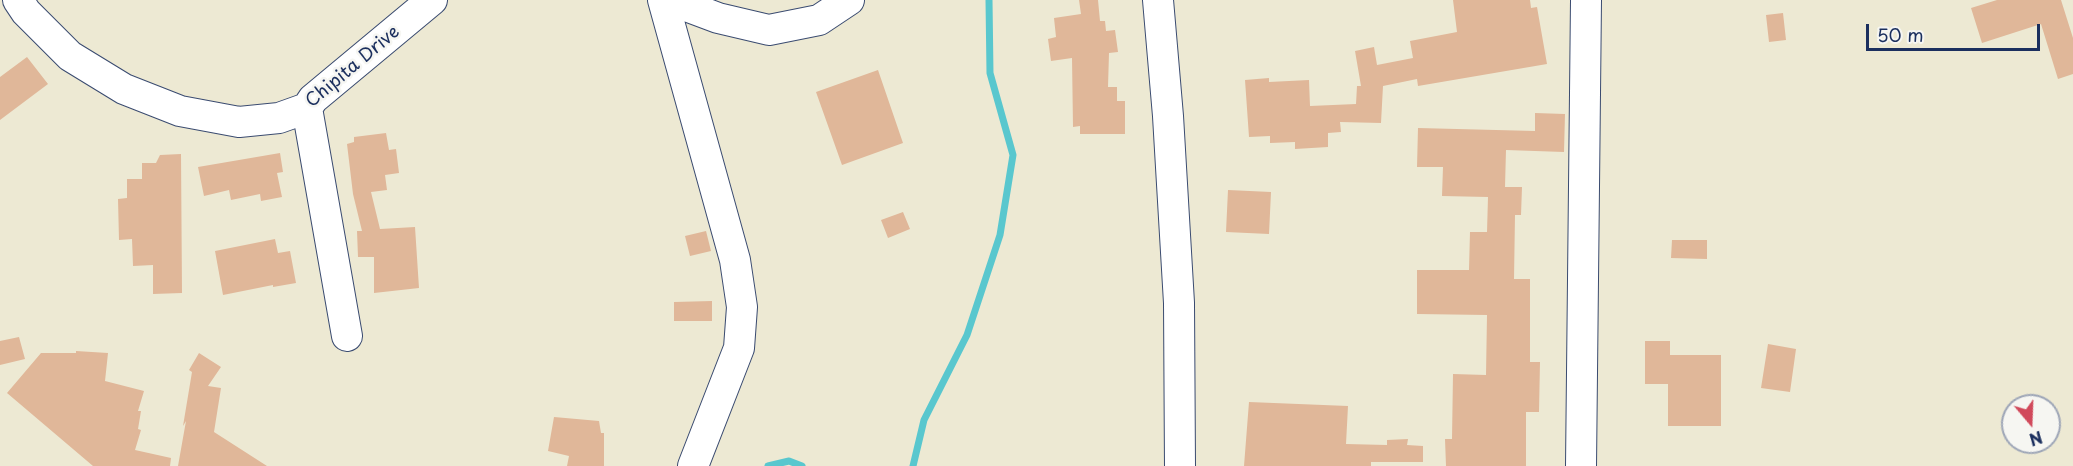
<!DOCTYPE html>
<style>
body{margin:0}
#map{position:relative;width:2073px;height:466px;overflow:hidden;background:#ede9d3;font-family:"Playpen Sans",sans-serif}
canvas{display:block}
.north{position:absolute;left:2001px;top:394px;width:60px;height:60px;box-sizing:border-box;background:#f6f6f2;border:2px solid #9ea6b7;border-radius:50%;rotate:161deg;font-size:16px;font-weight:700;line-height:24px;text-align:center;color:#1b2f5e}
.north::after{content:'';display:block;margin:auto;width:21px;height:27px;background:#d1495b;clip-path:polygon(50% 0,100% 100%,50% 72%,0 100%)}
.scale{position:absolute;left:1866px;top:24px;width:174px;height:27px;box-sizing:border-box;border:3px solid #1b2f5e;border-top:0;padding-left:8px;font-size:18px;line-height:21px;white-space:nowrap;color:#1b2f5e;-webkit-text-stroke:4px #f6f6f2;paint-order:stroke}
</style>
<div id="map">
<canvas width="2073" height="466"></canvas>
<div class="north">N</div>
<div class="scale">50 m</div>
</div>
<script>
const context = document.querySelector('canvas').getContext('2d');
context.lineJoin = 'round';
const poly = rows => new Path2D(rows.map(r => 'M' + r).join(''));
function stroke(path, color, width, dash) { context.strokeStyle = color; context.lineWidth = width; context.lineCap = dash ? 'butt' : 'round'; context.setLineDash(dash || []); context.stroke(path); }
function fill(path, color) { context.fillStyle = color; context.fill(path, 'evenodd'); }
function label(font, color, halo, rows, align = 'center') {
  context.font = font + ' "Playpen Sans",sans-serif'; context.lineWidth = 5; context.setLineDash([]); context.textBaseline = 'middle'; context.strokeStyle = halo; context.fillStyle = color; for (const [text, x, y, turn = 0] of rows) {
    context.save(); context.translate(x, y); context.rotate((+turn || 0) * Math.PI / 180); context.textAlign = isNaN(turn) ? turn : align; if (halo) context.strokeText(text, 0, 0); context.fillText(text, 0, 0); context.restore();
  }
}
stroke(poly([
 [768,466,789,461,802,466],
 [913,466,924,420,967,335,1000,235,1013,155,990,73,989,0]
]), '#59c7ce', 7);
fill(poly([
 [1079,0,1098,0,1100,21,1105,21,1106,31,1115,30,1118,52,1109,53,1108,87,1117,87,1117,101,1125,101,1125,134,1080,134,1080,126,1073,127,1072,58,1051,61,1048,39,1056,37,1054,18,1081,14],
 [1453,0,1530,0,1531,8,1537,7,1547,64,1418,86,1417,79,1383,86,1381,123,1340,122,1341,132,1328,133,1328,147,1295,149,1295,142,1270,143,1270,136,1249,137,1245,80,1269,78,1269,82,1309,80,1310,106,1356,104,1357,86,1361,86,1355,51,1374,47,1377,65,1413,58,1410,41,1457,32],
 [1997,0,2061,0,2073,38,2073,74,2058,79,2041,24,1982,43,1971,8],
 [1783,13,1786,40,1769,42,1766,15],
 [27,57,48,84,0,120,0,77],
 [878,70,903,143,842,165,816,92],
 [1535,113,1565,114,1564,152,1506,150,1505,187,1522,187,1521,215,1515,215,1514,279,1530,279,1530,362,1540,362,1539,412,1526,412,1526,466,1446,466,1445,439,1452,439,1453,374,1486,375,1487,315,1417,314,1417,270,1469,270,1470,232,1487,232,1488,197,1442,196,1443,167,1417,167,1418,128,1535,131],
 [386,133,389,150,396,149,399,173,385,175,387,190,371,192,380,229,415,227,419,288,374,293,374,257,358,257,357,231,362,231,353,194,347,144,354,142,354,137],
 [280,153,283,172,277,173,282,197,261,201,260,194,231,200,229,190,204,196,198,167],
 [181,154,182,293,153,294,153,265,133,266,132,239,119,240,118,199,127,198,127,179,142,179,142,163,156,163,160,155],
 [1228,190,1271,192,1269,234,1226,232],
 [903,212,910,229,888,238,881,220],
 [706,231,711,251,690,256,685,236],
 [275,239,278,253,290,251,296,283,273,287,273,285,223,295,215,251],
 [1672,240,1707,240,1707,259,1671,258],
 [712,301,712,321,674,321,674,302],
 [19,337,25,359,0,365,0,341],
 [1645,341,1670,341,1670,355,1721,355,1721,426,1668,426,1668,384,1645,384],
 [1768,344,1796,349,1790,392,1761,388],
 [76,351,108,353,105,381,144,391,138,411,141,411,138,429,141,430,135,450,171,458,170,466,93,466,7,393,41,353,76,353],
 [199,353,221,367,208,386,221,388,214,432,267,466,178,466,186,421,183,426,192,372,189,370],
 [1249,402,1348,406,1346,444,1387,445,1387,440,1408,439,1407,445,1423,446,1423,462,1371,462,1371,466,1244,466],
 [554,417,599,421,601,433,604,433,604,466,567,466,569,456,548,451]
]), '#e0b799');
const minor = poly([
 [18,0,26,12,70,56,124,89,180,111,239,122,279,118,307,108,313,99,432,0],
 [663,0,735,260,742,307,739,348,693,466],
 [670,0,718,18,769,30,819,20,849,0],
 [1158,0,1168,116,1179,303,1180,466],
 [307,108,347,336],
 [1581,466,1586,0]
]);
stroke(minor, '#3a4b70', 32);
stroke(minor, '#fff', 30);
label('18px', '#1b2f5e', '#f6f6f2', [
 ["Chipita Drive",353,67,-40]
]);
</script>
